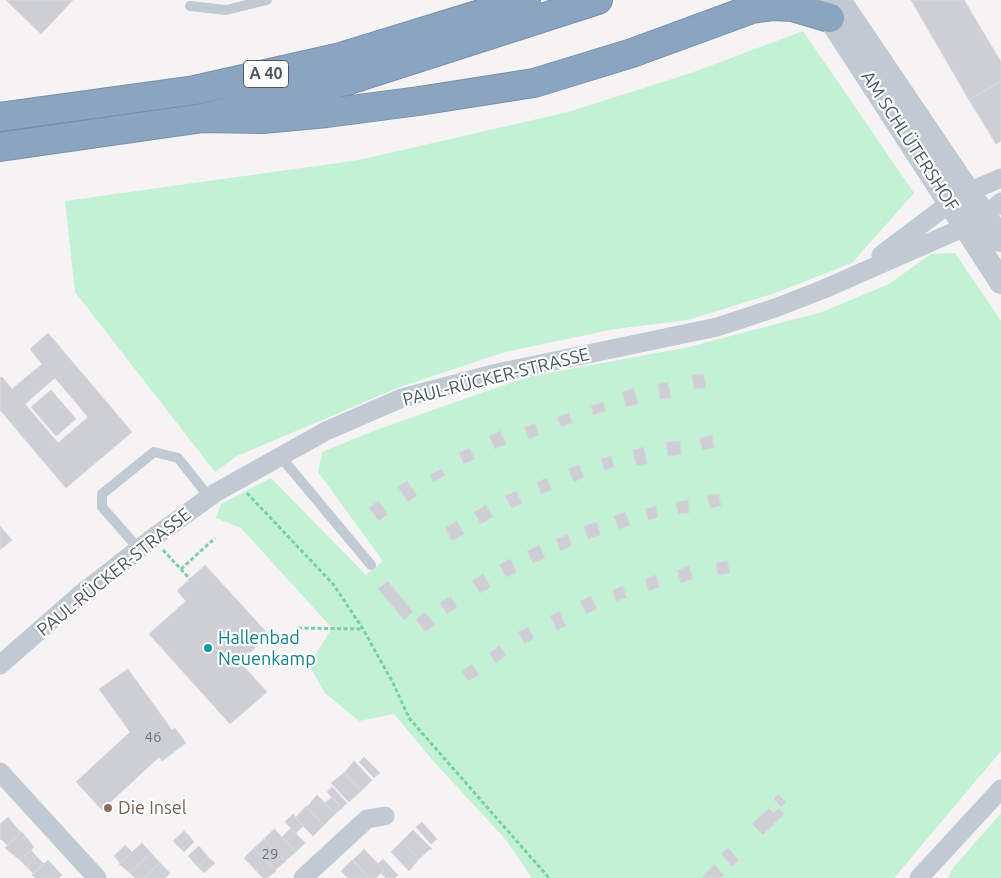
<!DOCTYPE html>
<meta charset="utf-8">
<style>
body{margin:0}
canvas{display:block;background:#f5f3f3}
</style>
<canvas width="1001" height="878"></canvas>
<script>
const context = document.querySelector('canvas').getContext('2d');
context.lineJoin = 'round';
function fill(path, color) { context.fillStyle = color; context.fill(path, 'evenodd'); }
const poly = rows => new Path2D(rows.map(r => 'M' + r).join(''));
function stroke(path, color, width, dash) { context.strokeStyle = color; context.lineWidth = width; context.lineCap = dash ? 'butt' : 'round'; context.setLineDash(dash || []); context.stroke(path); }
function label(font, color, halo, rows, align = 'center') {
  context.font = font + ' Ubuntu,sans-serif'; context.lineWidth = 4.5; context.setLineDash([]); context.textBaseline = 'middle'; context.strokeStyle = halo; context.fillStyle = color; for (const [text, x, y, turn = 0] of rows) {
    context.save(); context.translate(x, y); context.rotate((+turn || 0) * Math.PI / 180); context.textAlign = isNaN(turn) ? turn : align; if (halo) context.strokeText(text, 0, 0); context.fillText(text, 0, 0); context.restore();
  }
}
fill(poly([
 [803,31,914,193,852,263,775,293,688,320,615,329,505,352,400,387,237,456,215,472,75,292,65,201,359,160,568,112,691,73],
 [955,253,1001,321,1001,751,894,878,532,878,506,840,435,763,394,714,359,721,325,693,309,665,332,628,241,528,216,518,221,504,271,478,366,575,383,561,318,472,322,452,376,430,527,377,689,347,822,312,889,284,931,254],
 [1001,813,1001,878,948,878,953,868]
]), '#c3f1d5');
const building = poly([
 [6,0,73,0,41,34,6,0],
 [911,0,964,0,1001,62,1001,81,969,100,911,0],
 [1001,81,1001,141,996,144,969,100,1001,81],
 [48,333,132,432,66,488,0,410,0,378,2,377,12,389,42,364,30,349,48,333],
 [55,378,88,417,58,443,25,404,55,378],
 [704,374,706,388,694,389,692,375,704,374],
 [668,382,671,398,660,399,658,384,668,382],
 [634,388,638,404,626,407,622,392,634,388],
 [51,390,76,419,56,436,31,407,51,390],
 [603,402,606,411,593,415,591,406,603,402],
 [569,413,572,423,561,427,557,417,569,413],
 [535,424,539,435,529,439,524,427,535,424],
 [500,431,506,444,495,449,489,436,500,431],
 [712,435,714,448,702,450,700,438,712,435],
 [680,441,681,454,668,456,666,442,680,441],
 [644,447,647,464,636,466,633,450,644,447],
 [469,448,475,459,464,464,459,453,469,448],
 [611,456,614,467,605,470,601,459,611,456],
 [579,465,584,477,574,482,568,469,579,465],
 [442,469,445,475,433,482,430,475,442,469],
 [547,478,552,490,541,494,537,482,547,478],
 [407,481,417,495,408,502,398,487,407,481],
 [516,491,522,503,512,508,505,496,516,491],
 [719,494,721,506,710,508,707,496,719,494],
 [688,500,689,513,678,514,676,502,688,500],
 [378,501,388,514,379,521,369,508,378,501],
 [486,505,493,517,481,524,474,512,486,505],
 [656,506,658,518,648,520,645,509,656,506],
 [625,512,630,525,619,529,614,516,625,512],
 [457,521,464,534,452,541,445,528,457,521],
 [597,522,600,535,588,539,584,526,597,522],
 [0,526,12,540,0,550,0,526],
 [568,534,572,546,560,551,556,539,568,534],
 [539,545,545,558,533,563,527,551,539,545],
 [510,559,517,572,506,577,499,565,510,559],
 [727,561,730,573,718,575,716,563,727,561],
 [205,565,269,635,240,662,267,692,230,724,149,634,186,601,177,591,205,565],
 [689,566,693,579,681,583,677,570,689,566],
 [483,574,491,587,480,593,472,581,483,574],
 [656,575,660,587,649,591,645,579,656,575],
 [388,581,413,612,404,620,378,589,388,581],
 [623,586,627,598,616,601,612,590,623,586],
 [450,596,457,607,447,614,440,603,450,596],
 [591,596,597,609,586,614,580,601,591,596],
 [559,611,566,626,557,630,550,616,559,611],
 [425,612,435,625,425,632,416,619,425,612],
 [528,627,534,638,525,644,518,632,528,627],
 [499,646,506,655,496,663,489,653,499,646],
 [471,664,479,674,469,681,462,672,471,664],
 [128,669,172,730,175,728,186,743,162,761,159,757,102,810,76,782,130,732,99,689,128,669],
 [364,757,380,773,374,778,359,762,364,757],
 [354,761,372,780,361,791,344,773,354,761],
 [344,773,361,791,349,802,331,783,344,773],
 [332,787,347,803,342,808,327,792,332,787],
 [778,794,786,802,781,807,774,799,778,794],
 [317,795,335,814,324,825,306,806,307,807,317,795],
 [332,797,342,808,335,814,325,803,332,797],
 [306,806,324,825,313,836,294,817,296,817,306,806],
 [769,808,774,813,779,808,784,814,763,835,752,824,769,808],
 [293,814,303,826,296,833,285,822,293,814],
 [8,817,21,833,7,845,1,839,0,840,0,824,8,817],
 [422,822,437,839,431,844,416,827,422,822],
 [291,828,305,843,296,852,282,837,291,828],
 [274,829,296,852,285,861,264,839,274,829],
 [413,830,432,849,430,849,419,859,402,841,413,830],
 [184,831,189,836,178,846,173,841,184,831],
 [22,832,34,847,20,860,5,848,22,832],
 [189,836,194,842,184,852,178,846,189,836],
 [264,839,286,861,275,870,254,848,264,839],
 [402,841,419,859,409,871,391,852,402,841],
 [142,843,151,853,130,873,119,864,142,843],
 [125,845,132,852,120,863,114,856,125,845],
 [199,846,208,857,198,867,188,856,199,846],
 [254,848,276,871,267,878,263,878,244,858,254,848],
 [728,848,739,860,732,867,721,854,728,848],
 [364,849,384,870,376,878,369,878,353,860,364,849],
 [31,850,37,857,27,867,20,860,31,850],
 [151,853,160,863,144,878,135,878,130,873,151,853],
 [37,857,44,864,34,874,27,867,37,857],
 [208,857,215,863,204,873,198,867,208,857],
 [383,859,398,875,395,878,386,878,381,873,384,870,378,864,383,859],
 [48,860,62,875,59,878,35,878,32,875,48,860],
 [352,860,369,878,348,878,341,871,352,860],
 [160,863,170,873,165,878,144,878,160,863],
 [714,864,724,875,721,878,702,878,714,864]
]);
fill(building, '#cdcfd5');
stroke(building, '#d7d9de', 1);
const motorway = poly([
 [0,117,195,90,337,58,526,0],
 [203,118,262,119,327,113,419,101,534,83,632,53,752,9,774,6,793,7,830,18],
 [0,147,203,118,349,80,598,0]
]);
stroke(motorway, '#7690ad', 30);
stroke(poly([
 [247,493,333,584,363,629,393,683,409,718,549,878],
 [163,550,190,579],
 [181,569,215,538],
 [298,628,363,629]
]), '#7ad0a6', 3, [4, 2.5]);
stroke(poly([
 [190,6,226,10,267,0],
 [280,456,371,565],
 [138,548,102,507,102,494,154,452,178,458,209,497]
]), '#c1cad2', 10);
stroke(poly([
 [881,255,950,203,969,192,1001,178],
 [0,665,81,594,154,537,215,493,326,431,402,398,497,373,717,327,775,308,824,289,965,227,985,215,1001,202],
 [0,772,97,878],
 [303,878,367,819,385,816],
 [919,878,1001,789]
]), '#c1cad2', 19);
stroke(poly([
 [818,0,1001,282],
 [839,0,1001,240]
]), '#c1cad2', 24);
stroke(motorway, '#8ba5c1', 28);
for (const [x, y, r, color] of [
 [208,648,5,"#0f9aa8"],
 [108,808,5,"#8d6e63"]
]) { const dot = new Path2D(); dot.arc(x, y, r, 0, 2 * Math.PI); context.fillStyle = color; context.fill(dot); stroke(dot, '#fff', 2); }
label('15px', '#6b747e', null, [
 ["46",153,737],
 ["29",270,854]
]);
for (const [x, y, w] of [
 [266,74,45]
]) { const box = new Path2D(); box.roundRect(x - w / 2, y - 13.5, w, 27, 4); context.fillStyle = '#fff'; context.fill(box); stroke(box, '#4a5661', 1); }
label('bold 16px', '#4a5661', null, [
 ["A 40",266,74]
]);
label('18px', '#4a5661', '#fff', [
 ["AM SCHLÜTERSHOF",910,141,57],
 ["PAUL-RÜCKER-STRASSE",496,377,-14],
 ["PAUL-RÜCKER-STRASSE",114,572,-39]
]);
label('18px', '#0d838f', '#fff', [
 ["Hallenbad",218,638],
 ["Neuenkamp",218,659]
], 'left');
label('18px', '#785e54', '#fff', [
 ["Die Insel",118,808]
], 'left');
</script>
